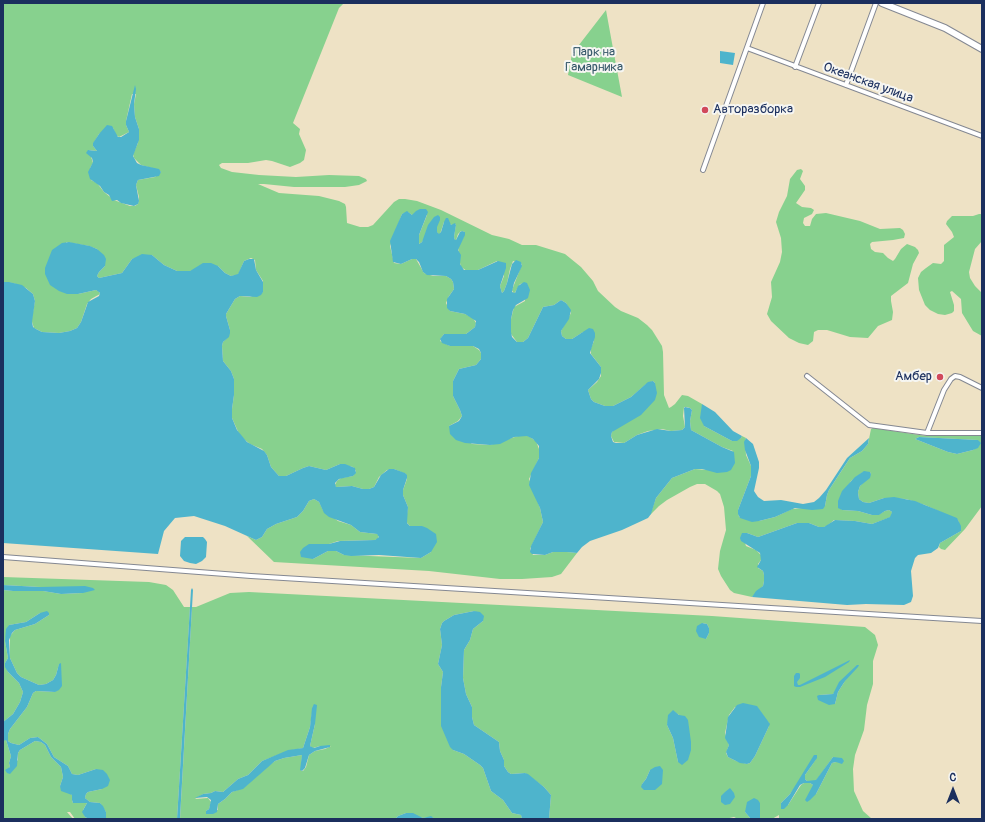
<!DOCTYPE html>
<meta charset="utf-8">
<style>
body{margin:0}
#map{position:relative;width:985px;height:822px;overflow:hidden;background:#eee2c5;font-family:Pangolin,sans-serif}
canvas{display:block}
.frame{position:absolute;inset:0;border:4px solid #1b2f5e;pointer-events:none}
.north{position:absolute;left:933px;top:770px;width:40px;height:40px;-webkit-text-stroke:3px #f6f6f2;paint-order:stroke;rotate:0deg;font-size:11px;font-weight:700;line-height:16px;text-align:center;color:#1b2f5e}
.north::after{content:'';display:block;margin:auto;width:14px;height:18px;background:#1b2f5e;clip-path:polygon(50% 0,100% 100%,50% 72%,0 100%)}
</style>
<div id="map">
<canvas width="985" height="822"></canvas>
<div class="frame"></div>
<div class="north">С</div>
</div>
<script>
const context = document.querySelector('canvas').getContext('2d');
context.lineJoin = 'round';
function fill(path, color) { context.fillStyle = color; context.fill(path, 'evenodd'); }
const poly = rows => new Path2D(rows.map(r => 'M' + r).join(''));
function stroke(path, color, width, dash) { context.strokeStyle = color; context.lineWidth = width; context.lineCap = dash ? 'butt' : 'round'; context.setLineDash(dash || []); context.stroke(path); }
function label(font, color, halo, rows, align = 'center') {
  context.font = font + ' Pangolin,sans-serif'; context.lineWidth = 4; context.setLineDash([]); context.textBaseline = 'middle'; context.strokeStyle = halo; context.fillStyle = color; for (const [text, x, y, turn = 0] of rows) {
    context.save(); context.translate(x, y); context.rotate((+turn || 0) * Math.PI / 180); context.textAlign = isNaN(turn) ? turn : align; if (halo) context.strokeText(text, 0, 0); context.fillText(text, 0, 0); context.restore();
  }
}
fill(poly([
 [3,3,344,3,339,8,293,123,300,129,299,134,306,150,304,160,300,163,290,167,272,161,266,160,248,163,222,163,219,165,221,168,232,172,259,175,296,177,329,175,359,176,366,179,367,181,359,185,345,187,294,187,264,184,258,184,279,193,319,196,339,201,345,204,346,207,347,223,360,227,368,227,373,225,394,202,399,199,405,199,417,201,441,210,492,235,509,239,522,245,536,245,565,254,581,267,593,281,598,291,615,307,621,311,638,318,647,325,652,330,662,346,663,352,664,395,669,408,671,407,675,404,682,395,688,396,702,404,704,426,732,441,741,438,742,436,746,438,745,440,746,455,751,466,751,476,738,510,739,517,759,521,775,517,792,509,825,506,827,495,829,490,850,458,862,451,868,444,871,429,873,428,926,436,982,435,982,506,965,529,945,550,941,549,939,547,940,543,961,531,958,520,925,505,906,499,884,498,869,503,863,502,859,499,858,492,860,486,871,474,870,472,863,472,851,481,838,503,842,510,858,511,872,515,878,515,885,511,889,510,892,512,891,517,872,524,855,521,834,520,827,526,824,527,819,527,809,523,797,523,758,537,747,533,742,533,746,546,756,550,761,555,761,560,758,564,758,568,763,571,764,575,764,581,763,586,752,597,734,593,730,590,721,576,718,569,720,551,726,530,724,507,720,494,717,491,705,484,697,484,690,487,667,500,659,506,650,515,656,498,672,478,695,469,708,470,733,451,722,447,691,430,690,421,692,410,690,408,687,407,684,407,683,416,685,427,682,430,671,431,662,429,648,431,637,435,624,443,614,442,611,436,612,432,655,383,653,381,645,385,631,397,613,406,605,406,594,402,591,399,588,390,597,382,601,376,601,367,591,354,591,348,594,341,583,332,572,339,566,339,562,336,561,331,571,313,566,303,561,300,554,305,543,307,528,338,523,342,517,342,511,334,511,319,514,307,525,301,526,283,520,284,514,294,512,290,522,264,513,261,510,269,507,283,504,291,502,293,500,286,504,276,497,261,478,270,467,271,461,267,460,263,458,247,463,238,465,232,461,231,458,234,456,240,455,240,454,237,456,224,452,225,444,222,440,234,438,234,437,232,437,226,425,237,422,242,419,244,419,235,427,215,412,215,408,212,402,214,390,246,394,263,401,264,412,259,416,259,424,273,433,276,446,276,451,279,453,282,454,289,449,296,446,303,450,311,465,314,473,318,476,323,475,327,466,334,444,334,441,338,440,341,450,346,473,346,479,350,481,353,481,359,476,365,459,369,453,381,453,396,460,410,462,416,458,421,449,426,472,444,490,445,518,436,528,436,536,441,539,449,539,458,529,479,540,508,543,522,530,549,533,555,545,555,553,552,567,552,577,553,561,574,552,577,522,579,500,579,429,571,274,562,247,536,256,540,262,537,267,529,276,524,297,517,303,511,309,501,314,499,319,502,323,510,338,521,351,525,360,532,377,534,379,535,378,539,375,540,338,541,329,544,309,544,313,559,328,551,336,551,344,555,421,558,431,552,422,526,410,526,408,524,406,521,408,507,403,495,403,490,407,479,406,474,394,469,387,470,379,477,374,487,369,489,363,489,352,486,336,487,335,485,337,481,341,478,353,476,356,471,353,467,340,464,326,470,309,466,303,468,286,476,279,476,271,467,267,455,262,449,250,444,240,436,232,418,232,409,234,395,234,379,231,371,223,361,222,346,223,342,228,337,230,330,226,316,226,314,235,299,240,296,250,297,263,292,263,281,256,270,255,260,251,258,244,261,238,275,231,276,225,273,218,266,190,271,177,271,164,265,152,255,132,259,122,273,99,278,97,276,99,272,105,266,97,249,89,246,66,242,78,294,96,290,99,292,100,294,91,299,87,304,81,322,77,328,70,331,59,333,42,332,34,328,32,322,32,317,35,301,33,294,26,288,13,283,3,282],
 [132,94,136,94,134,104,135,117,139,129,138,143,133,154,134,158,141,165,159,170,161,172,155,177,138,180,136,185,139,197,138,204,135,206,130,206,114,200,104,192,97,183,91,180,90,168,93,163,89,150,97,151,93,146,93,144,99,134,113,128,116,135,119,137,129,132,126,125,126,121],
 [919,437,978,440,979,446,973,450,957,454,948,452,915,439],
 [606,10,612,43,622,97,568,75,572,54],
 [801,169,803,171,800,179,805,186,805,190,796,203,802,207,811,208,814,210,812,214,804,218,803,223,805,226,810,226,812,219,816,214,826,213,860,221,880,229,900,228,903,230,905,234,904,238,893,240,872,242,870,244,871,249,875,252,883,253,888,258,893,261,895,259,901,249,907,244,915,247,918,250,919,253,913,264,908,283,891,296,891,301,893,312,892,320,878,326,868,338,850,337,827,330,818,330,814,332,813,341,808,345,799,343,789,338,771,321,767,314,772,297,771,282,780,262,782,252,781,238,776,222,779,212,787,196,790,179,797,170],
 [979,214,982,214,982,241,975,249,969,272,970,278,975,286,982,293,982,336,973,331,962,313,961,299,952,291,950,292,954,305,954,311,952,313,945,315,938,314,930,310,925,305,919,290,918,278,921,272,926,268,933,263,941,264,944,261,944,245,954,237,952,232,946,224,947,221,952,216,973,216],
 [3,577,149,582,166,585,173,590,184,607,190,607,177,819,106,819,106,812,100,803,90,802,85,798,86,794,88,792,102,789,96,769,78,775,72,774,68,766,54,757,47,744,38,737,30,738,19,745,11,743,8,741,8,734,10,729,27,707,33,693,36,691,55,692,59,664,56,675,53,680,46,684,39,685,21,677,17,673,10,658,10,636,15,630,35,624,49,615,40,613,26,622,9,625,5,641,8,658,5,663,8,672,19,683,23,692,20,702,13,714,3,722,3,590,13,591,43,591,61,594,83,593,40,587,3,585],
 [249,592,712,616,865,627,875,635,878,645,873,661,873,684,867,705,864,730,855,755,853,769,854,791,863,811,872,819,779,819,779,815,772,819,760,819,760,803,745,812,751,819,738,819,734,817,725,819,549,819,551,795,544,787,525,773,511,774,508,772,504,766,504,760,500,751,499,742,474,725,472,717,472,707,466,694,463,678,464,650,470,640,473,629,483,621,483,616,474,611,454,615,444,621,442,623,440,629,442,645,438,664,443,672,441,687,453,750,464,754,480,765,483,768,491,791,503,800,512,813,521,815,522,819,435,819,432,817,423,818,406,813,398,816,395,819,180,819,192,607,196,607,230,593],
 [702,623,707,624,709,628,709,633,706,639],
 [858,667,845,681,838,692,835,704,819,695,833,694],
 [313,706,315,724,310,746,313,748,320,746,331,746,325,749,315,751,309,755,306,767,303,771,301,771,302,755,284,758,275,761,268,766,243,788,232,792,225,799,218,804,218,810,206,811,209,809,211,802,208,798,195,799,203,794,211,793,215,791,223,792,238,779,248,775,262,761,288,751,303,748,310,727],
 [735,707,757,707,766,720,769,723,769,726,755,756,750,763,747,764,736,761,728,757,726,753,729,745,725,733,729,715],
 [673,711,679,715,678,762,673,738,667,725],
 [833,757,836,762,832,763,816,794,813,785,810,783,804,783,801,785,788,805,781,803,790,794,817,758,805,775,805,779,807,781,816,781],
 [650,770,655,790,642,784,646,779],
 [4,740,6,740,11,756,9,763,10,767,6,772,18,760,18,753,20,750,35,741,41,742,45,745,51,757,61,767,63,777,60,786,72,795,72,800,73,803,87,803,83,810,85,817,89,819,75,819,70,812,67,812,73,819,3,819,3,741]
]), '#87d18e');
fill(poly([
 [720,51,735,53,733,65,720,63],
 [135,85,136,89,134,104,135,117,139,129,139,140,133,156,137,163,141,165,159,169,161,172,159,176,138,180,136,185,139,201,138,204,134,206,121,203,117,200,112,201,109,195,104,192,100,186,90,179,88,172,93,162,92,158,86,153,88,150,97,151,93,146,93,143,99,134,107,125,112,126,118,137,121,137,129,132,126,125,126,121],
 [420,209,426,209,428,212,419,235,419,244,422,242,428,225,434,217,438,215,440,217,440,220,437,227,437,232,439,234,441,232,444,222,446,218,448,218,451,225,455,223,456,225,454,237,455,240,456,240,460,232,462,231,465,232,465,235,458,250,461,255,460,264,464,270,478,270,498,261,506,263,506,268,500,286,502,293,504,291,507,283,512,264,516,260,521,262,522,266,514,283,512,292,515,293,518,286,524,282,527,283,530,290,528,298,516,305,513,310,511,319,511,332,512,337,517,342,523,342,528,338,543,307,554,305,561,300,566,303,571,310,569,319,561,331,562,336,566,339,572,339,589,328,593,329,595,333,595,337,590,353,601,367,601,373,599,379,588,390,591,399,594,402,605,406,613,406,631,397,648,382,653,381,655,383,657,393,655,400,641,415,612,432,611,436,613,442,616,443,624,443,637,435,657,429,671,431,682,430,685,427,684,408,685,407,690,408,692,410,690,421,691,430,722,447,734,452,735,463,731,470,727,472,717,473,702,469,695,469,672,478,656,498,651,514,648,518,622,530,590,541,582,547,577,553,567,552,553,552,545,555,532,554,530,552,531,546,543,522,540,508,529,485,531,473,539,458,539,446,533,439,527,436,514,437,500,444,490,445,465,443,456,440,450,434,449,426,459,421,462,416,460,410,453,396,453,381,459,369,476,365,481,359,481,353,479,349,473,346,450,346,442,343,440,339,444,334,466,334,475,327,476,321,465,314,450,311,447,308,447,299,454,289,453,282,451,279,446,276,427,275,423,272,419,262,416,259,412,259,401,264,393,262,390,241,402,214,407,211,412,215,416,211],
 [69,242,90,246,97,249,104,255,106,259,105,266,99,272,97,276,99,278,122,273,132,259,142,254,152,255,164,265,177,271,190,271,203,263,211,263,218,266,225,273,231,276,238,274,244,261,249,259,254,259,256,270,263,282,263,292,261,295,257,297,240,296,235,299,226,314,226,316,230,330,230,333,229,337,223,342,222,346,223,361,231,371,234,379,234,395,232,409,232,418,237,430,247,442,264,451,267,455,271,467,279,476,286,476,303,468,309,466,326,470,340,464,345,464,355,468,356,473,353,476,339,479,335,483,336,487,352,486,363,489,369,489,374,487,381,475,389,469,394,469,405,473,407,475,407,478,403,490,403,495,408,507,407,523,410,526,422,526,427,528,436,534,437,542,431,552,421,558,379,555,351,556,344,555,336,551,328,551,313,559,301,557,300,552,303,548,309,544,329,544,340,541,375,540,379,537,377,534,360,532,351,525,329,517,324,513,319,502,314,499,309,501,303,511,297,517,276,524,267,529,262,537,256,540,225,526,194,516,175,518,164,531,158,554,3,543,3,282,9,282,22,285,33,294,35,301,32,322,33,327,36,329,42,332,59,333,70,331,77,328,81,322,88,302,99,296,100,293,96,290,78,294,67,294,59,291,50,285,45,274,45,268,52,250,62,243],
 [702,404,715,412,733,431,742,436,741,438,737,441,732,441,704,426,700,418],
 [919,437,978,440,981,443,978,448,973,450,957,454,948,452,915,439],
 [746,438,753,444,759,462,759,468,754,491,758,497,764,501,781,500,803,504,814,502,819,498,826,490,847,458,869,438,868,444,862,451,850,458,842,470,829,490,827,495,825,506,823,509,812,510,795,508,775,517,759,521,752,522,740,518,738,514,738,510,751,476,751,466,745,450,744,442],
 [864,471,870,472,871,474,870,478,860,486,858,492,859,499,863,502,869,503,884,498,894,497,915,501,957,518,961,526,961,531,940,543,938,548,931,553,918,555,915,558,911,571,913,596,911,602,904,605,866,604,847,605,752,597,756,591,763,586,764,581,764,575,763,571,757,567,761,560,760,553,741,541,740,538,742,533,747,533,758,537,797,523,809,523,819,527,824,527,835,520,855,521,872,524,890,517,892,512,889,510,885,511,879,515,872,515,858,511,842,510,838,508,838,501,842,491,855,477],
 [185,537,203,537,205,539,207,542,206,557,202,561,196,564,190,563,184,561,180,556,181,541],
 [3,585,40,587,85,586,93,588,95,590,83,593,61,594,43,591,13,591,3,590],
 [192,588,193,590,180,818,177,819,191,590],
 [47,611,49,613,49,615,35,624,15,630,12,633,9,640,10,658,17,673,21,677,39,685,46,684,53,680,56,675,59,664,61,663,62,686,59,690,55,692,36,691,33,693,27,707,10,729,8,734,8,741,11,743,19,745,30,738,38,737,47,744,54,757,68,766,72,774,78,775,96,769,103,770,107,774,110,780,108,786,102,789,88,792,86,794,85,798,90,802,100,803,103,806,106,812,106,819,89,819,85,817,82,812,87,803,73,803,72,800,72,795,61,791,60,786,63,777,61,767,51,757,45,745,41,742,35,741,20,750,18,753,17,766,10,774,7,773,5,770,10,767,9,763,11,756,6,740,3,741,3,722,13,714,20,702,23,692,19,683,8,672,5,667,5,663,8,658,5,641,6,629,9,625,26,622,40,613],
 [474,611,480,612,484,616,483,621,473,629,470,640,464,650,463,678,466,694,472,707,472,717,474,725,499,742,500,751,504,760,504,766,508,772,511,774,525,773,528,774,544,787,551,795,549,819,522,819,521,815,512,813,503,800,491,791,483,768,480,765,464,754,453,750,450,747,441,726,441,687,443,672,438,664,442,645,440,629,442,623,444,621,454,615],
 [702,623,707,624,709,628,709,633,706,639,699,637,696,631,697,626],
 [850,660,849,662,825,677,800,687,796,687,794,686,794,676,796,673,799,673,800,674,800,678,797,682,798,685,800,685],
 [857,665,859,665,858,667,845,681,838,692,835,704,829,705,818,700,817,696,819,695,833,694,839,682],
 [743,703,757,706,770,724,755,756,750,763,747,764,740,763,728,757,726,752,729,745,725,738,728,717,737,705],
 [314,704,317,705,315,724,310,746,314,748,320,746,330,745,330,747,315,751,309,755,305,768,302,771,300,770,302,755,284,758,275,761,243,789,232,792,225,799,218,804,217,812,213,814,206,814,206,811,209,809,211,800,207,797,195,798,203,794,211,793,215,791,223,792,238,779,248,775,262,761,288,750,303,748,310,727,312,708],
 [673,710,679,715,685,716,688,720,691,742,691,750,688,760,682,765,678,762,673,738,667,725,668,715],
 [814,755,817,755,817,758,805,775,805,779,807,781,816,780,833,757,842,758,844,761,842,764,836,762,832,763,816,794,810,800,807,802,805,800,813,785,810,783,804,783,800,785,788,805,784,809,781,809,781,803,790,794],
 [660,766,663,770,662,784,655,790,644,790,641,787,642,784,646,779,650,770,655,767],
 [730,788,734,793,735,797,730,804,725,805,721,802,721,796,725,792],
 [754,798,758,800,760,803,760,819,751,819,745,812,747,802],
 [406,813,413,813,423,818,431,816,435,819,395,819,398,816]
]), '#4eb4cc');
const street = poly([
 [747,48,982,136],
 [795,67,819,3],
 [846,85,876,3],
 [703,170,763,3],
 [807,376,869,425,927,433,982,433],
 [927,433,944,390,951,379,955,376,960,377,982,388],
 [3,557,251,576,982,621]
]);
const secondary = poly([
 [882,3,945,28,982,49]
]);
stroke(street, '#848892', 6);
stroke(secondary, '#848892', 8);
stroke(street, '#fff', 4);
stroke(secondary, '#fff', 6);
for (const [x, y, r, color] of [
 [705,110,4,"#d1495b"],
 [940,377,4,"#d1495b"]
]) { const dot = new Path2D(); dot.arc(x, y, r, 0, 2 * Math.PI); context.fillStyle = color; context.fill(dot); stroke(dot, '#f6f6f2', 1.5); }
label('13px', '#36586a', '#f6f6f2', [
 ["Парк на",594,53],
 ["Гамарника",594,68]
]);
label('13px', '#1b2f5e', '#f6f6f2', [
 ["Океанская улица",868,83,20]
]);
label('13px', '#1b2f5e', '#f6f6f2', [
 ["Авторазборка",713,110],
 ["Амбер",932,377,"right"]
], 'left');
</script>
